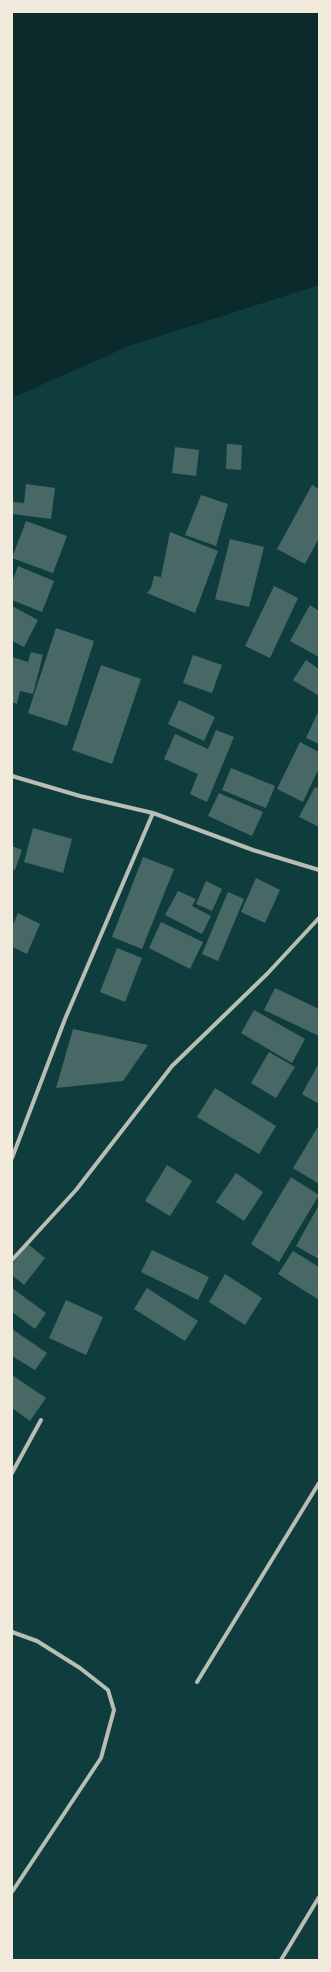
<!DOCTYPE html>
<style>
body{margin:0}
#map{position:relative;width:331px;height:1972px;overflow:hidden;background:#0f3d3e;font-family:Karla,sans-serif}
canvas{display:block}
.frame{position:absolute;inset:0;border:13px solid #f1e9da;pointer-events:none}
</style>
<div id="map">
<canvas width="331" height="1972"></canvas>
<div class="frame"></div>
</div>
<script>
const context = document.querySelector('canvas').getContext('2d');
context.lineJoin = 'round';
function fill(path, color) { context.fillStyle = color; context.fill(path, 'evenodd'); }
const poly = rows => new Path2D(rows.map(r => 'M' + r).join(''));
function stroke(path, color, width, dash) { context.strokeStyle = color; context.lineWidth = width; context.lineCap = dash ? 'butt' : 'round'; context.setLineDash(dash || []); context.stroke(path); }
fill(poly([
 [12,12,319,12,319,285,129,346,12,398]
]), '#0a2a2b');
fill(poly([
 [227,444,242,445,241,470,226,469],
 [175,447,199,450,196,476,172,473],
 [26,484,55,488,51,519,12,514,13,502,24,503],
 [312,485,319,489,319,538,305,564,277,549],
 [201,495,228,504,216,546,185,535],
 [26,521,67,536,53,573,12,558],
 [170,532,218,551,195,613,147,593,151,588,154,576,161,577],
 [230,539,264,547,249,607,215,599],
 [18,566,54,581,42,612,12,600,12,582],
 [274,586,298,598,270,658,245,646],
 [310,605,319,611,319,657,290,641],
 [12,606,38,620,24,647,12,641],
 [56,628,94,641,67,726,28,713],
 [31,652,43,655,33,694,20,691,17,704,12,702,12,657,28,662],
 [193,655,222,665,212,693,183,683],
 [306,660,319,669,319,696,293,680],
 [101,665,141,679,112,764,72,750],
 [179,700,215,717,204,741,168,724],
 [319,710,319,744,306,738],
 [216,730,234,737,207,802,190,794,198,774,164,759,175,734,208,749],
 [300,742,319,752,319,768,303,802,277,789],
 [231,768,275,786,266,808,222,790],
 [315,787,319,789,319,827,299,817],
 [219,793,263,812,252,836,208,816],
 [33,828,72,839,63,873,24,862],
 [12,846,22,850,15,870,12,869],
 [143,857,174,869,142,949,112,937],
 [256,878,280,890,265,923,241,912],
 [206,881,222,889,212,911,196,904],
 [178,891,196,899,192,906,211,916,202,934,165,915],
 [228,892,244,899,218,961,202,954],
 [18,913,40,924,27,954,12,947,12,927],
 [161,922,203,942,190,969,149,948],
 [117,948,142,958,125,1002,100,992],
 [275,988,319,1009,319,1036,264,1010],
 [254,1010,305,1039,292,1063,241,1033],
 [73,1029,148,1045,123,1081,56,1088],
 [269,1052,295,1067,276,1098,251,1083],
 [319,1063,319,1104,302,1094],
 [215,1088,276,1126,259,1154,197,1117],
 [319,1125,319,1184,293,1168],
 [167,1165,192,1181,170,1216,145,1201],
 [236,1173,263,1192,244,1221,216,1202],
 [291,1177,319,1195,279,1262,251,1244],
 [319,1205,319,1259,296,1246],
 [28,1244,45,1258,24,1285,12,1275,12,1264],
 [152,1250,209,1277,198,1300,141,1272],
 [293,1251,319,1267,319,1300,278,1274],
 [225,1274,262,1298,245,1325,209,1302],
 [12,1288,46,1313,35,1329,12,1312],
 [147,1288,198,1321,185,1341,134,1309],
 [66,1300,103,1317,86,1355,49,1338],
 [12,1329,47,1353,35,1370,12,1356],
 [12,1375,46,1398,30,1421,12,1408]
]), '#486865');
stroke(poly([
 [12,776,80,796,153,813,253,850,319,870],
 [12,1158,65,1019,153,813],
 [12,1260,76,1190,172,1066,267,974,319,918],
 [12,1473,41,1420],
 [12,1632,37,1641,80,1668,108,1690,114,1710,101,1758,12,1892],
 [197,1682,319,1483],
 [281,1960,319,1897]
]), '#b8beb3', 4);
</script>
